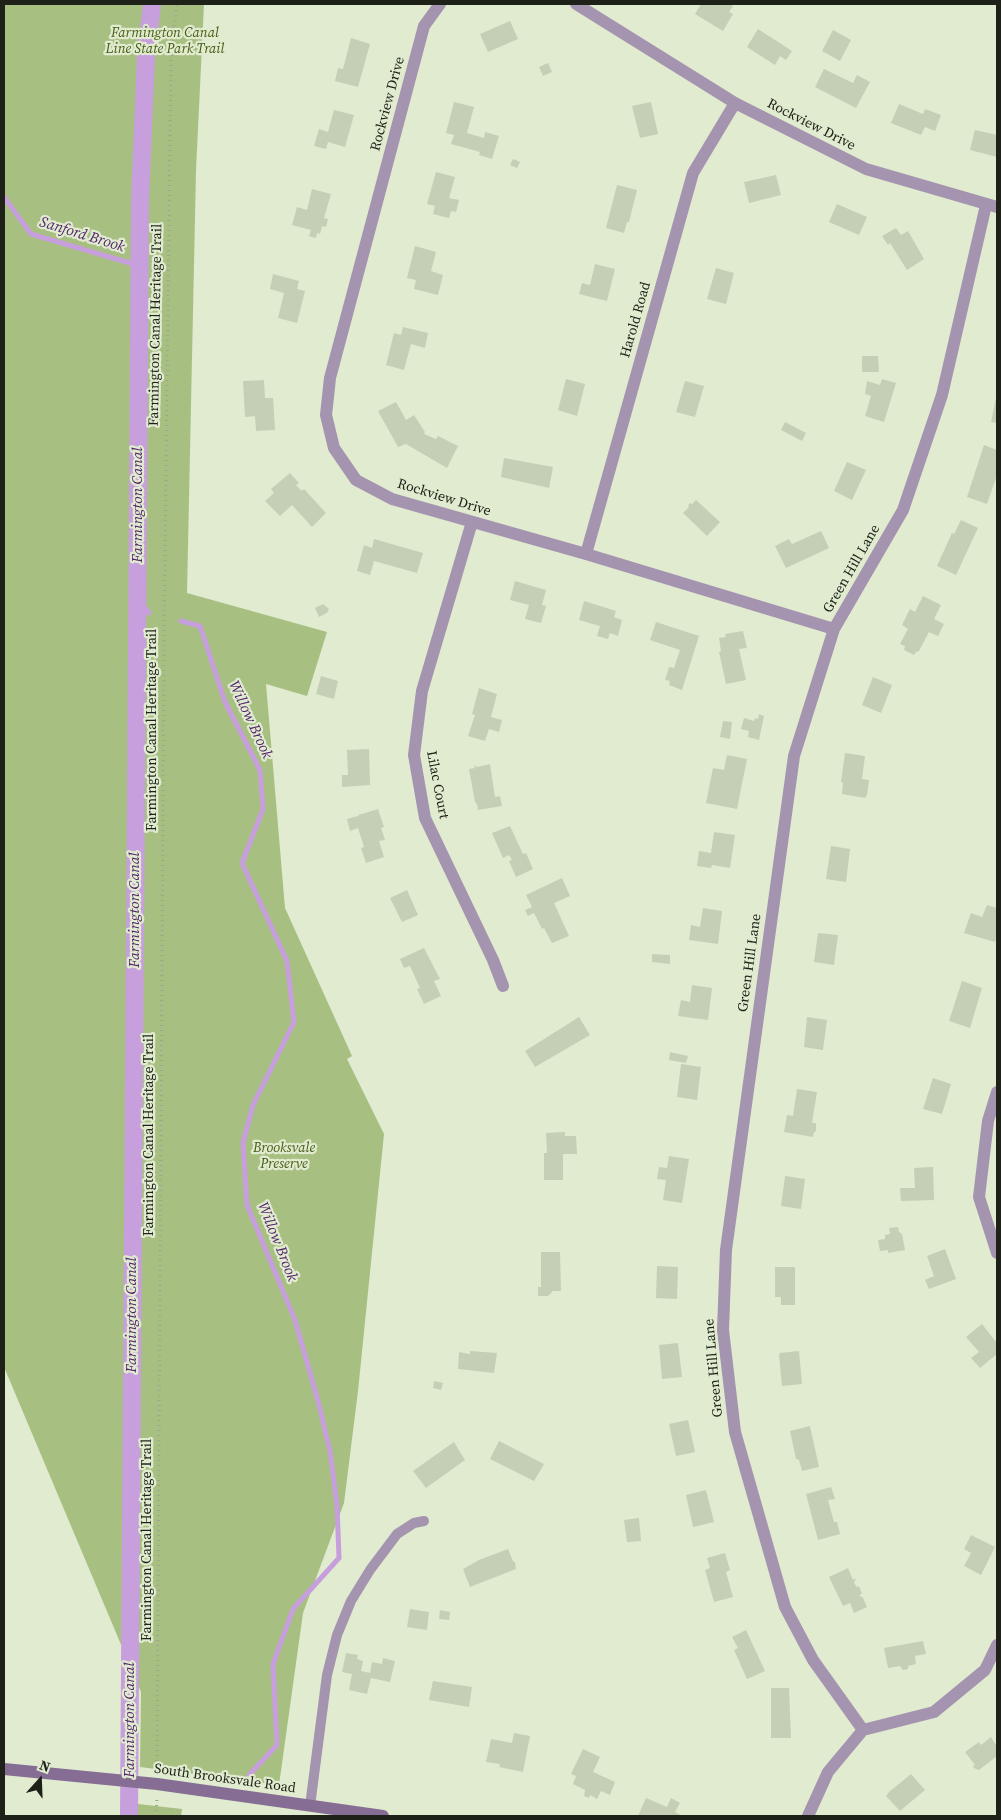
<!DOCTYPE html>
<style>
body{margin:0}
#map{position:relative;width:1001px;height:1820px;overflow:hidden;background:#e0ebd0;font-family:"Source Serif 4",serif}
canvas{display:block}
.frame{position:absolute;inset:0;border:5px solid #1d2117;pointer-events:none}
.north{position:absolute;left:15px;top:1755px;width:50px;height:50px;-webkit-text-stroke:4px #e0ebd0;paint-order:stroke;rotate:20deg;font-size:14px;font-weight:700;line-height:20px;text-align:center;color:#1d2117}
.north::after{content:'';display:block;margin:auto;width:18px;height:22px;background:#1d2117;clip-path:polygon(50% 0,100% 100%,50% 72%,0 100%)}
</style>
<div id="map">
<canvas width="1001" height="1820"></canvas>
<div class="frame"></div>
<div class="north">N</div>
</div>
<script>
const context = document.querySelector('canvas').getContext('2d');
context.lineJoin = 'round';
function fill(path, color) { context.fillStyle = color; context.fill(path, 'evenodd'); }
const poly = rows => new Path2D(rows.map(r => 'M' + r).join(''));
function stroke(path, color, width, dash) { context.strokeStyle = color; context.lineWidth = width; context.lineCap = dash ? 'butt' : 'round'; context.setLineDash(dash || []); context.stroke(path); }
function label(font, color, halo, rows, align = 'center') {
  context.font = font + ' "Source Serif 4",serif'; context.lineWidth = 4.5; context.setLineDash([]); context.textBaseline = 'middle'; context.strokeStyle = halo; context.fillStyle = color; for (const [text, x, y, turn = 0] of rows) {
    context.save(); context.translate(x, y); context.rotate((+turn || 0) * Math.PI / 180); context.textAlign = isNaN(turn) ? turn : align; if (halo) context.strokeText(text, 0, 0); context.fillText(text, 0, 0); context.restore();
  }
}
fill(poly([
 [4,4,204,4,196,170,187,593,327,632,307,696,266,684,285,908,352,1056,347,1059,384,1134,358,1391,344,1503,303,1613,279,1785,140,1767,141,1692,4,1367],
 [138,1804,182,1809,181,1816,137,1816]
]), '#a8bf82');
stroke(poly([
 [4,197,31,234,140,266],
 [138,598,149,613],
 [181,621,200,626,225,702,260,770,263,809,242,863,287,961,294,1022,253,1105,243,1143,247,1205,295,1320,318,1401,330,1451,337,1505,339,1558,293,1609,273,1664,277,1745,249,1775]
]), '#c69fdc', 5);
stroke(poly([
 [129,1816,140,200,146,56,152,4]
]), '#c69fdc', 18);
fill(poly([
 [701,4,729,4,733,6,729,12,733,14,723,31,695,14],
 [510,21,518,39,488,52,480,34],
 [758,29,792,51,786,60,780,56,775,65,747,47],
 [833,30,851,40,840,61,822,51],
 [351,38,370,44,358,87,335,81,338,68,343,69],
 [548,63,552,72,543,76,539,67],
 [824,69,853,83,857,75,870,82,856,108,815,87],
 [454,102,474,107,467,133,484,138,485,132,499,136,492,159,479,155,480,152,451,144,454,135,446,133],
 [651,102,658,134,640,138,632,106],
 [899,104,923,114,925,109,941,115,935,131,925,127,921,135,891,123],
 [334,110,354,115,345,147,328,142,326,149,314,146,319,129,328,132],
 [975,130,997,135,997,157,970,150],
 [513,159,520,162,517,168,510,165],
 [436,172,455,177,449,198,459,200,456,212,451,211,449,218,433,214,435,206,427,204],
 [776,175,781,195,749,203,744,182],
 [617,185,637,190,629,222,627,222,624,233,606,228],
 [312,189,331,194,324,218,328,219,326,227,322,226,320,234,317,233,316,238,309,236,311,230,292,225,297,207,307,210],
 [837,204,867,217,859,235,829,222],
 [896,228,901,235,908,231,924,259,907,270,890,243,888,245,882,236],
 [415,246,436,252,431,271,443,275,438,295,414,289,416,280,407,278],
 [595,264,615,269,607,301,579,294,582,283,590,285],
 [716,268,734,273,726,304,707,299],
 [273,274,299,281,297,289,305,291,297,323,278,318,284,293,270,289],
 [403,327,428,333,425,348,411,344,404,370,386,365,394,333,401,335],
 [862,356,878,356,879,372,862,372],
 [566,379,585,384,577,416,558,410],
 [882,379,896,383,884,422,865,416,871,396,865,394,867,381,880,385],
 [264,380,265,398,273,398,275,430,256,431,255,416,245,417,243,381],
 [685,381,704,386,695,417,676,412],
 [996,398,997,398,997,423,991,422],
 [396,402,406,420,414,415,425,432,424,434,436,439,438,436,458,446,447,468,406,444,398,447,378,411],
 [785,422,806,433,802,441,781,430],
 [984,445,997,450,997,475,987,504,967,497],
 [504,458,553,467,549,488,501,477],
 [847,462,866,470,852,500,834,491],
 [290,473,299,483,296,485,302,491,304,489,326,513,312,527,292,505,280,516,265,501,274,493,271,489],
 [696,500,720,522,707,536,683,513,689,507,688,506,690,503,692,504],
 [961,520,978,528,956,575,937,566,952,533,954,534],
 [821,531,829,548,786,568,775,546,789,539,792,544],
 [374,539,423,553,417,573,374,561,370,575,357,571,364,545,372,548],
 [515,581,546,590,542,605,546,606,541,623,525,619,529,605,510,600],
 [923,596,941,605,934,619,944,624,938,636,929,632,919,651,916,652,914,655,904,650,905,646,900,644,908,629,902,625,910,609,915,612],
 [584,601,616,611,614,617,622,620,618,636,610,633,608,639,597,636,600,626,579,620],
 [323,604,329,609,327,613,319,617,315,608],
 [656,622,699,636,682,690,669,685,670,681,665,680,669,667,674,668,680,650,650,640],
 [743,631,747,648,739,649,746,680,726,684,719,652,721,651,719,638,726,637,725,634],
 [321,676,338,681,334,699,316,694],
 [873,677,892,685,881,713,862,705],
 [479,688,497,694,491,717,502,720,499,732,489,729,485,741,468,736,475,715,472,714],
 [759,714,764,716,759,740,748,737,749,731,741,729,744,718,754,721,755,718,758,719],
 [723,721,732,722,730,739,720,737],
 [369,749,370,785,342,787,342,775,348,775,347,750],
 [845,753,865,756,862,779,869,780,867,795,865,798,842,794,843,783,841,782],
 [727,755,747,759,737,809,706,803,713,768,724,770],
 [490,764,495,797,500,796,502,806,478,810,477,804,475,802,469,769,475,768,474,765,477,767],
 [378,809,384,827,381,828,385,840,379,841,384,857,366,863,361,848,364,847,358,828,350,831,347,819,358,816,360,814,362,814],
 [510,826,523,854,526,853,533,869,516,877,509,861,512,860,509,855,503,858,492,833],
 [714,832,735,835,730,868,712,865,711,868,697,866,699,851,711,853],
 [831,846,850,849,846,882,826,879],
 [562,878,570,896,554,903,569,936,552,943,544,928,542,929,534,913,528,916,525,910,532,907,526,895],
 [407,890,418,915,402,922,390,898],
 [987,905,997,908,997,935,995,942,964,933,971,913,982,917],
 [703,908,722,911,718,944,689,940,691,925,700,927],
 [818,933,838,935,834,965,814,962],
 [424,948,440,979,434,981,441,996,424,1004,417,989,420,988,410,966,404,968,400,959],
 [652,954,670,955,670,964,652,962],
 [962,981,982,988,970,1028,949,1021],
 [692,985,712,988,708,1020,678,1016,681,1000,690,1002],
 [579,1017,590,1035,535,1067,525,1051],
 [807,1017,827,1020,823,1050,804,1047],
 [670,1052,688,1056,686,1063,669,1060],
 [681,1064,701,1067,697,1100,677,1097],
 [933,1078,951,1084,942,1114,923,1109],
 [797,1089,817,1092,812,1123,816,1123,816,1131,814,1132,813,1137,784,1132,787,1115,793,1116],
 [565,1132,565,1136,576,1136,577,1154,563,1154,563,1180,544,1180,544,1153,547,1153,546,1133],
 [669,1156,689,1159,682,1203,663,1200,666,1180,657,1179,659,1167,667,1168],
 [933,1167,934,1200,901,1201,900,1188,915,1188,914,1168],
 [785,1176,805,1179,801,1209,781,1206],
 [898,1227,899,1232,902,1234,905,1250,888,1253,888,1250,880,1251,878,1240,885,1239,885,1235,890,1234,889,1228],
 [945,1249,956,1279,929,1289,925,1280,934,1276,927,1256],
 [541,1252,560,1252,561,1291,553,1291,548,1296,538,1296,538,1287,541,1287],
 [657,1266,678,1267,677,1299,656,1298],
 [775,1267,795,1267,795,1305,781,1305,781,1297,775,1297],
 [982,1324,997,1343,997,1354,980,1368,971,1358,979,1352,966,1337],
 [678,1343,682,1377,662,1379,659,1345],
 [470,1351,497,1353,494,1373,458,1369,459,1352,470,1354],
 [799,1351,802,1384,782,1386,779,1355,780,1353],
 [434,1381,443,1383,441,1390,433,1388],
 [688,1420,695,1452,676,1456,669,1424],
 [810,1426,819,1467,802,1471,799,1460,796,1459,790,1431],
 [499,1441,544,1464,534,1481,490,1459],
 [454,1442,465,1460,426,1488,413,1471],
 [831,1487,835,1499,828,1500,834,1522,837,1522,840,1534,818,1540,806,1494],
 [706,1490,714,1522,693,1527,686,1495],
 [639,1518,641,1541,627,1542,624,1520],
 [971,1535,995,1547,981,1575,964,1566,971,1553,964,1549],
 [508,1549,513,1561,515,1562,516,1569,470,1587,463,1569,479,1560],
 [725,1553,730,1570,726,1572,733,1597,714,1602,705,1570,710,1568,707,1558],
 [848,1568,853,1580,856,1578,854,1583,857,1587,859,1586,862,1594,859,1595,863,1598,867,1607,854,1613,850,1603,843,1606,829,1577],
 [410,1609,429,1612,427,1630,407,1627],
 [440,1610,450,1612,449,1620,439,1619],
 [746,1630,765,1671,747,1679,734,1650,738,1648,732,1637],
 [923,1641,926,1654,915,1656,916,1664,908,1666,908,1669,903,1670,900,1666,888,1668,884,1648],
 [346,1653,358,1655,357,1659,363,1661,361,1671,370,1673,372,1662,382,1664,383,1658,395,1661,390,1682,371,1678,367,1694,349,1690,352,1674,342,1672],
 [433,1681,472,1687,469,1707,429,1700],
 [771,1688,789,1688,791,1738,771,1738],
 [514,1733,530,1736,523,1772,499,1767,500,1764,486,1762,491,1739,512,1743],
 [991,1737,997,1747,997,1756,979,1770,974,1768,973,1766,975,1765,965,1752,979,1742,981,1745],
 [583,1749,600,1757,593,1772,615,1782,610,1795,601,1791,597,1799,590,1795,589,1798,584,1796,585,1790,573,1784,576,1776,571,1774],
 [911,1774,925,1790,900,1811,886,1796,889,1792],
 [646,1798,667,1807,671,1798,680,1803,675,1812,681,1815,680,1816,638,1816]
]), '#c5cfb5');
stroke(poly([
 [157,1771,164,638,171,54,177,4],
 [156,1816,157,1797]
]), '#9da690', 3, [1, 4]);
stroke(poly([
 [310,1806,327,1675,337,1635,351,1601,370,1570,397,1534,414,1523,424,1521]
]), '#a594af', 10);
stroke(poly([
 [440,4,424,26,330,378,326,415,334,448,356,480,392,499,586,554,834,629],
 [576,4,735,103,866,169,997,207],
 [472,522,422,691,414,755,425,818,493,960,503,986],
 [586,554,693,173,735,103],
 [997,1092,988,1121,979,1197,997,1253],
 [863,1730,813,1660,785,1607,735,1432,723,1330,726,1250,794,756,834,629,903,510,942,395,986,205],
 [808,1816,828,1772,863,1730,934,1712,985,1670,997,1645]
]), '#a594af', 12);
stroke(poly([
 [4,1769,157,1784,383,1816]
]), '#856d94', 12);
label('italic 14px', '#475d13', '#e0ebd0', [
 ["Farmington Canal",165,33],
 ["Line State Park Trail",165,49],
 ["Brooksvale",284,1148],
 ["Preserve",284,1164]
]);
label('14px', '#1d2117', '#e0ebd0', [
 ["Rockview Drive",388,104,-75],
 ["Rockview Drive",811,125,27],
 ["Harold Road",636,320,-74],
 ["Farmington Canal Heritage Trail",156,325,-89],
 ["Rockview Drive",444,498,17],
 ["Green Hill Lane",852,569,-60],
 ["Farmington Canal Heritage Trail",152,730,-90],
 ["Lilac Court",437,785,79],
 ["Green Hill Lane",750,963,-82],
 ["Farmington Canal Heritage Trail",149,1135,-90],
 ["Green Hill Lane",714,1368,-95],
 ["Farmington Canal Heritage Trail",147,1540,-90],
 ["South Brooksvale Road",225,1779,8]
]);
label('italic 15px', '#54246c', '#e0ebd0', [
 ["Sanford Brook",82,235,17],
 ["Farmington Canal",138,505,-90],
 ["Willow Brook",250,720,65],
 ["Farmington Canal",135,910,-90],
 ["Willow Brook",277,1242,68],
 ["Farmington Canal",132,1315,-90],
 ["Farmington Canal",130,1720,-90]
]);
</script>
